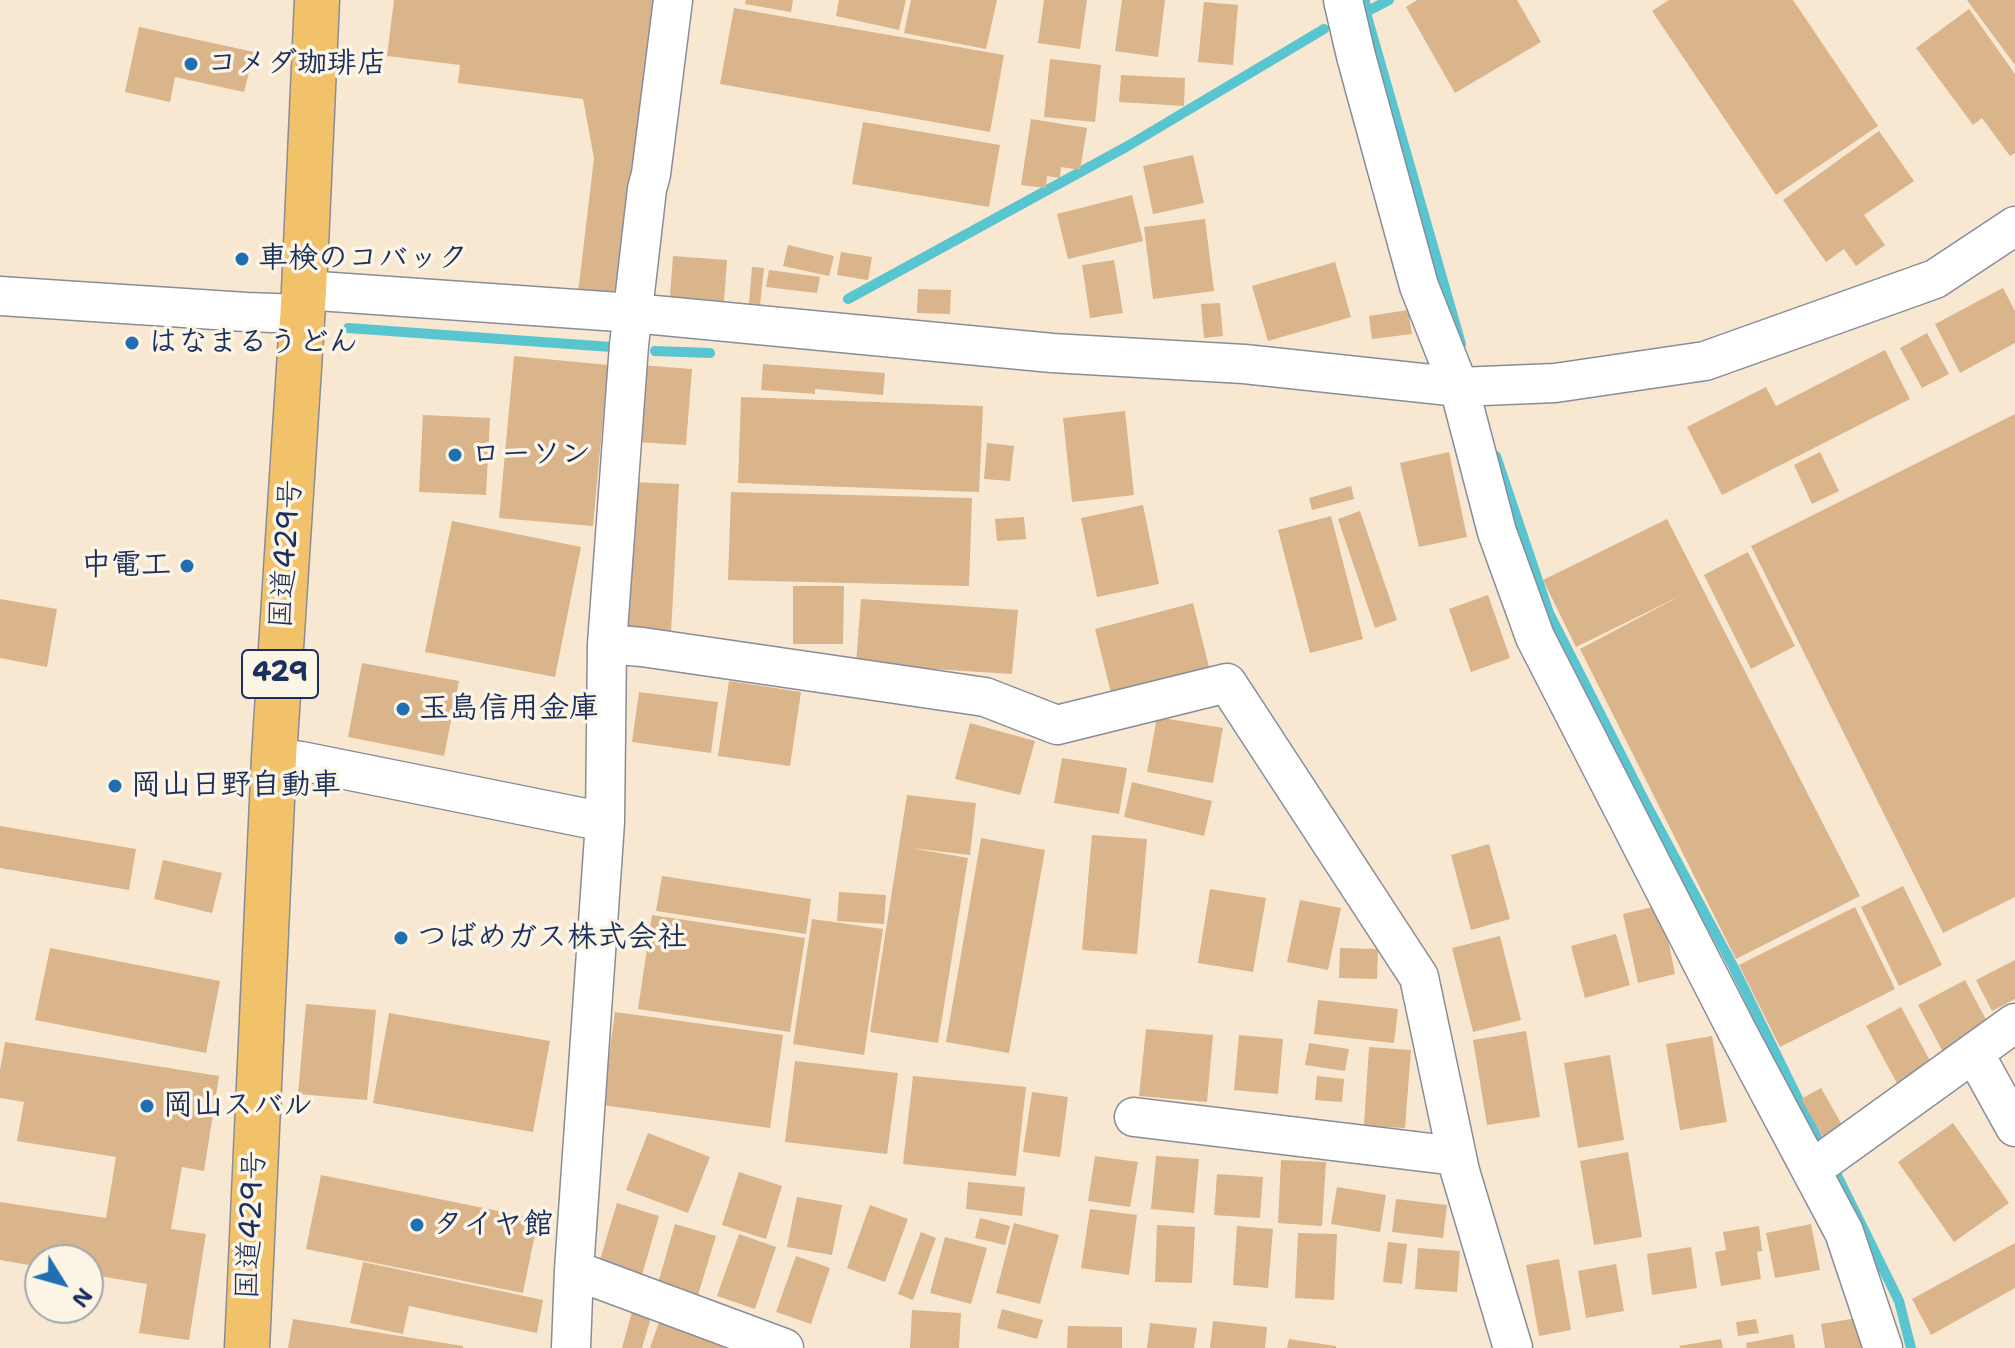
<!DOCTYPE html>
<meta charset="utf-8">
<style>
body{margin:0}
#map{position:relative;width:2015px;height:1348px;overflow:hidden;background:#f8e8d1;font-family:"Shantell Sans",sans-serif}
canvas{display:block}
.north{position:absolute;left:24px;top:1244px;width:80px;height:80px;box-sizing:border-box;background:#fcf5e5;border:2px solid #a2a6af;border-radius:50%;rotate:127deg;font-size:22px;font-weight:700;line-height:32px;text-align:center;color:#1b2f5e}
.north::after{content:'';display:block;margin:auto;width:28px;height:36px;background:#1f6fb2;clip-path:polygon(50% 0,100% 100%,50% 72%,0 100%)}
</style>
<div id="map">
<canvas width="2015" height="1348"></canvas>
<div class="north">N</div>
</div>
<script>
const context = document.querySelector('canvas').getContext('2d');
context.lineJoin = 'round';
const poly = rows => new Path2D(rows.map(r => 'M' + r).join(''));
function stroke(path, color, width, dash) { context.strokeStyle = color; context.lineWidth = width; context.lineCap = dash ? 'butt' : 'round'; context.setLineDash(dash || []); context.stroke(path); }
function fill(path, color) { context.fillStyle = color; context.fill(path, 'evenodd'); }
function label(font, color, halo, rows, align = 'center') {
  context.font = font + ' "Shantell Sans","Klee One",sans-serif'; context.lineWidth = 7; context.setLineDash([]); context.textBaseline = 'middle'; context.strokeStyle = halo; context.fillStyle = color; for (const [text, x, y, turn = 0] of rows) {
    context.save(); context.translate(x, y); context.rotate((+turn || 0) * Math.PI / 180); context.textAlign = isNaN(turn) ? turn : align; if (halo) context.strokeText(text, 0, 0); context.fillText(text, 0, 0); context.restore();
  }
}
stroke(poly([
 [1365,0,1366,13,1461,344],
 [1362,14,1389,0],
 [848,299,1126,147,1324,29],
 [348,328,611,347],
 [655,351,710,353],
 [1496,456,1549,613,1644,800,1733,966,1822,1148],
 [1831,1163,1899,1301,1911,1348]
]), '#58c5d1', 10);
fill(poly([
 [394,0,655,0,619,297,578,293,594,158,583,99,458,83,460,65,387,56],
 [746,0,793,0,791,12,745,4],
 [839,0,906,0,899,30,836,16],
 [911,0,997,0,986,49,904,33],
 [1044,0,1087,0,1080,49,1038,43],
 [1122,0,1165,0,1158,57,1115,51],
 [1417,0,1517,0,1541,42,1455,93,1406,7],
 [1669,0,1793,0,1878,126,1776,195,1652,11],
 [1967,0,2015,0,2015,65],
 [1204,2,1238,5,1233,65,1198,62],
 [734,8,1004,55,990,132,720,84],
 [1969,9,2015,74,2015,153,2010,156,1982,118,1973,125,1916,48],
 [139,27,254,52,244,92,175,77,170,102,125,92],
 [1050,59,1101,65,1095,122,1044,117],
 [1121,75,1185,78,1184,106,1119,102],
 [1031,119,1087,128,1080,170,1061,167,1060,178,1047,176,1046,188,1021,185],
 [863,122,1000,145,989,207,852,184],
 [1879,131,1914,181,1864,215,1885,245,1856,266,1844,249,1826,262,1783,200],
 [1193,155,1204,203,1153,214,1143,166],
 [1132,195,1143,241,1068,259,1057,214],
 [1205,219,1214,291,1153,299,1144,227],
 [788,245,834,256,829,276,783,266],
 [841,252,872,257,868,280,837,275],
 [673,256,727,260,724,301,670,297],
 [1114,260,1123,313,1090,318,1082,265],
 [1335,262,1351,317,1268,341,1252,286],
 [752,267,764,268,760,305,749,304],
 [769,270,820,277,817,293,766,287],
 [2003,288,2015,311,2015,343,1960,373,1935,324],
 [918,289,951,290,950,314,917,313],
 [1220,303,1223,336,1204,338,1201,304],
 [1408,310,1412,334,1372,339,1369,316],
 [1927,333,1949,374,1922,388,1900,348],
 [1885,350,1910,399,1722,495,1687,427,1766,387,1776,406],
 [514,356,608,365,593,526,499,518],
 [763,364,885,373,883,395,815,389,815,394,761,390],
 [640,365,692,369,686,445,635,442],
 [741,397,983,406,979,492,738,483],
 [1125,411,1134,495,1072,502,1063,418],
 [2015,414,2015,897,1943,933,1751,546],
 [423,415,490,418,486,495,419,492],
 [987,443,1014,446,1010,481,984,479],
 [1449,452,1467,537,1419,547,1400,463],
 [1820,452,1839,491,1812,504,1794,465],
 [634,482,679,484,671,633,625,631],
 [1351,486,1354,499,1312,510,1309,498],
 [731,492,972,498,969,586,728,580],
 [1143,505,1159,584,1097,597,1081,518],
 [1360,511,1397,620,1375,628,1338,519],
 [1331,516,1363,639,1310,653,1278,530],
 [1024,517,1026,539,997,541,995,519],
 [1667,519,1860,896,1736,959,1580,649,1682,595,1576,647,1543,580],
 [452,521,581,547,555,677,425,652],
 [1748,552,1795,646,1751,669,1704,575],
 [793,586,844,586,843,644,793,644],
 [1488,595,1510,658,1471,672,1449,609],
 [0,599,57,609,47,667,0,658],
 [861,599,1018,610,1012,674,856,664],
 [1193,603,1209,667,1111,693,1095,629],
 [362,663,459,681,444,756,348,737],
 [729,681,801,692,790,766,718,756],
 [639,692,718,702,711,753,632,742],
 [1157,717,1223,728,1213,783,1147,772],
 [970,723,1035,741,1020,795,955,779],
 [1062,758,1127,768,1119,814,1054,803],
 [1132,782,1212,801,1204,836,1124,817],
 [907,795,976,803,970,855,911,848,968,858,938,1043,870,1032],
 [0,826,136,849,129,890,0,868],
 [1092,835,1147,839,1137,954,1082,950],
 [981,838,1045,850,1009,1053,946,1042],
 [1489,844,1510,919,1471,930,1451,855],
 [163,860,222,873,212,913,154,899],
 [662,876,811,899,806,934,656,911],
 [1903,886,1942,965,1899,986,1861,907],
 [1210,889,1266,898,1253,972,1198,963],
 [839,892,886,895,884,924,837,921],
 [1300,900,1341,908,1328,970,1287,962],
 [1661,905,1675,974,1638,983,1623,914],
 [1855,907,1895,989,1780,1047,1739,965],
 [652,915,805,938,790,1032,638,1009],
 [812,919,883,929,864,1055,793,1044],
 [1616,934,1630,985,1585,998,1571,946],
 [1500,936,1521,1020,1473,1032,1452,948],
 [50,948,220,981,206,1053,35,1020],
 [1340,948,1378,949,1377,979,1339,978],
 [2015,960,2015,999,1992,1011,1976,980],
 [1965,980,1991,1029,1944,1054,1918,1005],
 [1318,1000,1398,1009,1394,1043,1314,1034],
 [306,1004,376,1010,367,1100,298,1094],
 [1901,1007,1934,1068,1899,1087,1866,1026],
 [615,1012,783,1035,770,1128,602,1105],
 [389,1013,550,1041,533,1132,373,1103],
 [1146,1029,1213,1035,1207,1102,1139,1096],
 [1526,1031,1540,1117,1487,1125,1473,1040],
 [1239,1035,1283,1039,1278,1094,1234,1090],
 [1712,1036,1727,1122,1680,1130,1666,1044],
 [5,1042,219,1076,204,1171,182,1167,171,1229,206,1234,189,1340,139,1333,147,1284,88,1274,88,1260,40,1260,40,1267,0,1260,0,1202,106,1218,116,1157,17,1141,24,1102,0,1098,0,1070],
 [1309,1043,1349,1049,1345,1071,1305,1065],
 [1369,1047,1411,1050,1405,1128,1364,1126],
 [1610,1055,1624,1140,1578,1148,1564,1063],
 [795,1061,898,1073,887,1154,785,1142],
 [913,1076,1026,1087,1016,1176,903,1164],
 [1317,1076,1344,1079,1342,1102,1315,1100],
 [1821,1088,1842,1125,1823,1137,1801,1099],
 [1032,1092,1068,1097,1060,1157,1023,1152],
 [1953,1123,2009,1203,1954,1242,1898,1162],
 [648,1133,710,1157,688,1213,626,1190],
 [1628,1152,1642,1237,1594,1245,1580,1161],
 [1095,1156,1138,1162,1130,1207,1088,1201],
 [1156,1156,1199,1159,1194,1213,1151,1209],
 [1281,1160,1326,1162,1322,1226,1278,1223],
 [739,1172,782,1186,766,1239,722,1225],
 [1217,1174,1263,1177,1260,1218,1214,1215],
 [321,1175,538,1219,523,1293,306,1249],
 [968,1182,1025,1187,1022,1216,966,1209],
 [1337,1187,1386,1195,1380,1232,1331,1224],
 [797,1197,842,1205,832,1255,787,1247],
 [1396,1199,1447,1205,1443,1238,1392,1232],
 [617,1203,659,1216,642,1275,599,1263],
 [870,1205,908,1219,885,1282,847,1268],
 [1090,1209,1137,1215,1129,1275,1081,1268],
 [980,1218,1010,1226,1005,1245,975,1238],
 [1014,1223,1059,1235,1040,1304,996,1293],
 [675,1224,716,1236,698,1295,658,1283],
 [1811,1224,1820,1270,1775,1278,1766,1233],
 [1157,1225,1195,1227,1192,1283,1155,1282],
 [1237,1226,1273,1229,1268,1288,1233,1285],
 [1759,1226,1762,1251,1757,1252,1761,1279,1721,1286,1715,1252,1726,1250,1723,1232],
 [921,1232,936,1238,913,1300,898,1294],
 [1298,1233,1337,1234,1334,1300,1295,1298],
 [739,1234,776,1247,755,1309,717,1296],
 [945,1237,987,1248,971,1304,930,1293],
 [1388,1242,1407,1244,1402,1284,1383,1282],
 [2015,1243,2015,1288,1931,1335,1912,1299],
 [1691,1247,1697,1288,1652,1295,1647,1254],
 [1418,1248,1460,1251,1457,1292,1415,1289],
 [796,1256,830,1268,811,1324,776,1312],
 [1559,1259,1571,1330,1539,1336,1526,1265],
 [363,1262,543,1300,537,1333,409,1306,403,1334,350,1323],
 [1616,1264,1624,1311,1586,1318,1578,1271],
 [633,1308,652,1314,642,1348,622,1348],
 [1002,1309,1043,1320,1037,1339,997,1328],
 [912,1310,961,1313,959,1348,910,1348],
 [1857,1318,1862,1348,1825,1348,1821,1324],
 [293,1319,463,1346,463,1348,288,1348],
 [660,1319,744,1348,650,1348],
 [1756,1319,1759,1333,1738,1336,1736,1322],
 [1213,1321,1267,1327,1265,1348,1210,1348],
 [1150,1323,1197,1328,1194,1348,1147,1348],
 [1068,1326,1122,1327,1122,1348,1067,1348],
 [1793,1334,1795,1348,1747,1348,1746,1343],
 [1289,1339,1336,1346,1336,1348,1287,1348],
 [1721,1339,1723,1348,1680,1348,1679,1346]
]), '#dab48a');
const minor = poly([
 [1343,0,1356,56,1419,286,1459,387,1497,532,1535,637,1738,1033,1844,1232,1883,1348],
 [304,290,633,313,1052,353,1244,364,1459,387,1555,383,1705,361,1935,279,2015,226],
 [0,296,246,312,302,314],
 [607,644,642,647,985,697,1057,725,1227,683,1419,977,1460,1171,1513,1348],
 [274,757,301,761,605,822],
 [1974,1053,2015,1127],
 [1134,1117,1456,1156],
 [1811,1170,2015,1023],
 [574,1270,784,1348],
 [571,1348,574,1270,605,822,607,644,629,345,647,189,651,174,673,0]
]);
const highway = poly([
 [247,1348,274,757,304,290,317,0]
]);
stroke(minor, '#8a8c98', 41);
stroke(highway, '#8a8c98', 47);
stroke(minor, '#fff', 38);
stroke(highway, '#f2c26a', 44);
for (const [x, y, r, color] of [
 [191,64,8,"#1f6fb2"],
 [242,259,8,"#1f6fb2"],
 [132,343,8,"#1f6fb2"],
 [455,455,8,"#1f6fb2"],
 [187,566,8,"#1f6fb2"],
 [403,709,8,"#1f6fb2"],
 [115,786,8,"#1f6fb2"],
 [401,938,8,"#1f6fb2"],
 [147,1106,8,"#1f6fb2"],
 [417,1225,8,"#1f6fb2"]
]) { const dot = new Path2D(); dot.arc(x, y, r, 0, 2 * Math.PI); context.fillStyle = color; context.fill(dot); stroke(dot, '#fcf5e5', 3); }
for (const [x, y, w] of [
 [280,674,76]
]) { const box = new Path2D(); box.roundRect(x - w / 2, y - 24, w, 48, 6); context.fillStyle = '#fcf5e5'; context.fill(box); stroke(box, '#1b2f5e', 2); }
label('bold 28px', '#1b2f5e', null, [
 ["429",280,674]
]);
label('bold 30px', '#1b2f5e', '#fcf5e5', [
 ["コメダ珈琲店",207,64],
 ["車検のコバック",258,259],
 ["はなまるうどん",148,343],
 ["ローソン",471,455],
 ["中電工",171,566,"right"],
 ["玉島信用金庫",419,709],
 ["岡山日野自動車",131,786],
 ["つばめガス株式会社",417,938],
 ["岡山スバル",163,1106],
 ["タイヤ館",433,1225]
], 'left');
label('30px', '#1b2f5e', '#fcf5e5', [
 ["国道429号",287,554,-86],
 ["国道429号",252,1225,-87]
]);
</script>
